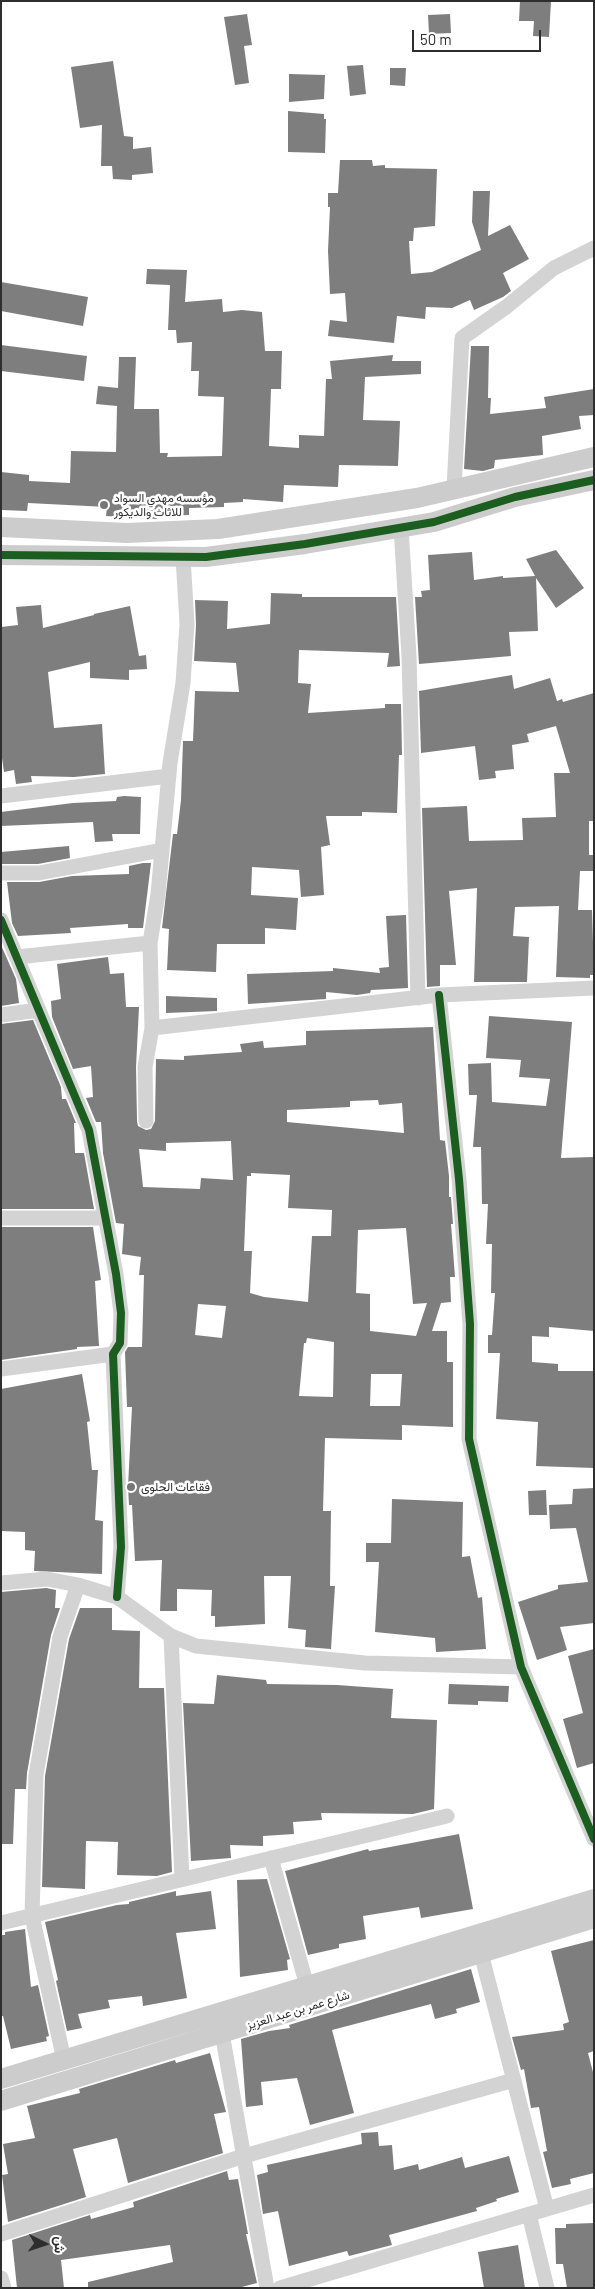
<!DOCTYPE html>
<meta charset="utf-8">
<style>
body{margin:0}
#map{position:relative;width:595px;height:2289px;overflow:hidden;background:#fff;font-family:Barlow,Vazirmatn,sans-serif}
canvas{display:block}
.frame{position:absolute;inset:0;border:2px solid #2e2e2e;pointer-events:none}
.north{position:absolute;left:20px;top:2219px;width:50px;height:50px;-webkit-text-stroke:4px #fff;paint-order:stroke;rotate:94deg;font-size:14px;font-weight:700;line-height:20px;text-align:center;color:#2e2e2e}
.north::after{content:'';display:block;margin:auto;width:18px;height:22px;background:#2e2e2e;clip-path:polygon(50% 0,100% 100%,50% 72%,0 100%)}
.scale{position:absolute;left:412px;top:30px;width:129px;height:22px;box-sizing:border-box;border:2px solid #2e2e2e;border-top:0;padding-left:6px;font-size:15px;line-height:18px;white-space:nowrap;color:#2e2e2e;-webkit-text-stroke:4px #fff;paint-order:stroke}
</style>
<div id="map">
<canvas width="595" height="2289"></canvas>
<div class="frame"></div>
<div class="north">ش</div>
<div class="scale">50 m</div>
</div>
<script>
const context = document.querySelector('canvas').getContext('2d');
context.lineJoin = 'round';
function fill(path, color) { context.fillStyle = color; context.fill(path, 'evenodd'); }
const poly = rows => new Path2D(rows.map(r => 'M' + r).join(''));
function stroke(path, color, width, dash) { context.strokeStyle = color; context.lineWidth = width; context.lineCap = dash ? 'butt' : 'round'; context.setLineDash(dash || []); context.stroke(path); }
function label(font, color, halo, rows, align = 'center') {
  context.font = font + ' Barlow,Vazirmatn,sans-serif'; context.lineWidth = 5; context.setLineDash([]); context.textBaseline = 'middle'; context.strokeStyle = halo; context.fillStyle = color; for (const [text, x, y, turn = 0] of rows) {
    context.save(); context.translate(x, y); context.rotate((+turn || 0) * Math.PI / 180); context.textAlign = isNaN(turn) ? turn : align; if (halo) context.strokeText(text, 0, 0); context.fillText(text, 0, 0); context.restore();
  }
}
fill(poly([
 [520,1,551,1,549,37,533,36,534,21,519,21],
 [247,14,252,45,244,46,249,83,235,85,224,17],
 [450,14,451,33,429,34,428,15],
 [113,61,124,136,133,137,133,149,151,147,153,173,132,175,132,180,113,179,112,166,101,166,102,125,80,128,71,67],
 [363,65,366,94,350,96,347,66],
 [390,68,406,68,405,86,390,85],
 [289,74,325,75,324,99,289,102],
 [288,111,324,114,324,119,326,119,325,153,288,152],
 [340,160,372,160,373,166,385,165,385,168,437,169,435,226,414,228,413,241,409,241,411,274,432,272,481,250,472,222,473,191,490,191,488,236,510,225,529,259,503,273,511,291,503,297,474,310,470,300,452,308,426,307,425,319,397,316,394,343,328,336,330,320,347,322,345,293,330,294,328,251,330,207,328,207,328,193,338,193],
 [147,269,187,270,185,302,222,299,223,312,242,310,262,312,265,351,282,351,281,389,271,389,269,446,299,448,299,435,324,436,326,379,332,379,330,361,393,355,392,361,421,361,421,374,365,377,363,420,400,421,398,466,339,465,338,487,284,485,283,502,243,499,243,502,224,503,224,507,189,508,189,515,157,516,157,519,106,516,107,507,28,503,27,511,1,510,1,472,29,475,29,481,70,483,71,451,116,452,117,406,96,404,98,386,118,388,119,357,136,357,134,409,159,409,160,453,168,453,167,457,222,456,224,397,198,396,199,371,191,371,192,342,177,343,176,330,168,330,170,285,146,284],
 [1,282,88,297,83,326,1,311],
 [1,345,87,356,84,381,1,371],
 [471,346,489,346,488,398,491,398,490,414,546,408,544,397,594,389,594,415,579,416,581,429,542,436,543,455,495,460,494,468,483,471,464,469],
 [556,550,584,588,556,608,536,578,538,631,509,632,511,656,419,664,415,597,422,597,421,591,430,590,428,555,472,552,474,580,503,576,503,578,535,576,526,559],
 [271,593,302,594,302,597,396,597,400,666,387,667,389,653,299,650,298,683,311,684,308,713,385,708,385,704,401,704,402,755,399,755,397,813,362,812,362,816,326,816,330,845,321,847,324,895,301,897,299,870,252,867,251,895,298,898,296,930,265,928,265,944,217,944,216,972,167,970,169,929,162,928,173,834,177,834,181,800,183,741,193,741,195,691,239,692,236,663,194,661,196,625,195,600,228,601,227,629,270,624],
 [41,605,43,628,94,615,94,614,130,606,139,656,146,655,147,669,129,670,129,680,90,678,90,662,48,672,54,728,102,724,105,774,74,777,31,776,32,782,16,784,14,770,4,772,1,751,1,627,18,625,16,607],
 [512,675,514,689,550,678,557,701,562,699,563,702,594,693,594,821,589,821,589,855,594,855,594,871,580,871,578,910,592,910,594,975,590,975,590,978,556,977,559,906,515,907,513,936,529,937,527,982,474,982,477,888,449,891,456,965,440,965,440,986,427,987,422,808,467,806,469,841,523,840,522,818,556,817,554,773,570,773,556,726,527,734,529,742,512,745,514,769,495,771,496,778,479,780,475,746,421,753,419,691],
 [124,796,141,797,140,834,112,834,113,841,95,842,93,822,1,826,1,812,73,803,116,801,117,797],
 [69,846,70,858,38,864,1,864,1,852],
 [143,863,151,863,143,928,128,928,128,924,70,928,71,933,18,936,12,923,7,882,39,882,72,876,129,874,129,866],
 [406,915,408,988,371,990,370,993,357,995,326,992,326,999,248,1004,247,974,333,971,333,968,380,973,379,968,389,967,386,916],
 [1,945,16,979,19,1003,1,1006],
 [108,957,110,974,124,973,126,1007,139,1007,136,1067,137,1121,138,1126,146,1130,151,1129,155,1121,156,1059,184,1060,184,1056,242,1052,240,1044,263,1041,264,1048,306,1045,306,1031,433,1027,440,1140,445,1141,449,1176,449,1197,451,1197,453,1224,451,1224,455,1277,450,1277,451,1302,441,1303,432,1331,447,1331,447,1362,453,1362,453,1427,402,1425,402,1440,325,1438,323,1511,331,1511,330,1586,335,1586,331,1649,305,1647,306,1630,288,1628,291,1576,264,1576,265,1624,215,1627,215,1616,211,1616,212,1590,177,1589,177,1611,160,1611,162,1560,135,1561,132,1505,129,1505,128,1487,132,1407,127,1407,125,1352,128,1347,142,1347,144,1275,139,1275,141,1257,122,1254,124,1224,116,1223,103,1153,101,1122,96,1122,86,1098,93,1097,91,1066,73,1069,52,1017,51,1001,61,999,57,964],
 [378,1100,379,1105,402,1103,404,1133,287,1122,287,1110,350,1107,350,1101],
 [231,1141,233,1180,201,1178,200,1189,143,1187,139,1149,166,1151,166,1143],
 [251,1173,290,1175,288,1208,332,1210,331,1236,312,1236,308,1302,264,1297,250,1293,252,1251,244,1251,247,1176,251,1176],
 [406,1228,413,1304,427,1303,416,1336,370,1331,370,1294,356,1293,358,1230],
 [198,1304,226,1306,222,1338,195,1335],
 [307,1338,334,1342,333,1397,299,1396,304,1343,306,1343],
 [371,1374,402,1374,400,1406,370,1406],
 [166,996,217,998,217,1011,166,1013],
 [489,1016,572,1022,561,1158,594,1157,594,1331,549,1327,549,1337,532,1336,532,1362,558,1364,558,1371,594,1371,594,1468,536,1466,538,1422,496,1419,500,1353,488,1353,488,1335,492,1335,495,1293,491,1293,492,1244,486,1244,488,1204,482,1204,481,1147,473,1147,477,1095,469,1095,468,1064,491,1063,492,1102,546,1106,550,1079,519,1077,521,1060,486,1058],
 [33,1020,61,1087,62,1099,66,1099,76,1123,74,1123,75,1153,84,1153,94,1209,1,1209,1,1024],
 [1,1227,93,1227,101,1280,95,1281,99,1346,77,1347,77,1349,1,1360],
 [82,1374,90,1421,87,1422,92,1470,98,1470,95,1520,103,1521,102,1574,34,1571,35,1551,25,1550,25,1532,1,1531,1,1389],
 [594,1488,594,1623,560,1627,567,1650,537,1660,518,1602,558,1589,558,1585,588,1582,576,1528,550,1529,549,1505,572,1504,573,1489],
 [546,1490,547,1515,529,1515,528,1491],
 [392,1499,463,1502,462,1557,470,1556,478,1598,482,1597,486,1649,436,1652,435,1638,375,1632,379,1562,366,1562,366,1543,391,1543],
 [46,1588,56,1590,55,1608,60,1608,51,1635,27,1773,26,1789,15,1789,13,1844,1,1844,1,1592],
 [80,1608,112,1608,112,1630,140,1631,139,1688,164,1688,172,1872,157,1876,117,1875,118,1842,86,1841,85,1889,42,1887,45,1776,69,1639],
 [594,1649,594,1763,577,1768,563,1719,583,1713,568,1656],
 [217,1675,266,1680,267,1684,337,1685,393,1689,391,1718,437,1720,434,1809,413,1814,321,1813,322,1820,293,1822,294,1834,263,1836,263,1846,230,1845,231,1858,191,1861,183,1703,214,1704],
 [449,1684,509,1686,508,1702,478,1701,478,1705,448,1704],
 [459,1834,473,1909,421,1918,419,1907,363,1916,366,1939,339,1944,339,1948,308,1955,285,1871,368,1849,369,1851],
 [267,1879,290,1959,287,1960,288,1970,240,1977,237,1880],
 [176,1891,176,1896,211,1891,216,1929,176,1933,187,1998,143,2006,142,1996,108,2000,110,2008,78,2014,82,2028,67,2031,56,1981,58,1980,45,1922,117,1905,129,1904,129,1902],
 [25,1929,31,1987,38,1985,49,2036,46,2037,47,2041,11,2049,3,2016,1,2016,1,1935,5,1935,5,1932],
 [594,1940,594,2051,588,2053,594,2076,594,2173,570,2179,571,2184,552,2188,543,2152,547,2151,539,2107,531,2108,524,2069,521,2070,512,2037,564,2030,563,2024,569,2022,551,1951],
 [471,1969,480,2002,456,2009,457,2013,435,2019,431,2004,332,2030,354,2113,310,2125,297,2078,261,2082,263,2105,246,2107,241,2039,269,2031,290,2028,289,2025],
 [210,2053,226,2112,214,2114,223,2153,128,2183,117,2138,73,2149,86,2197,8,2222,2,2175,8,2174,3,2144,35,2138,27,2106,80,2093,79,2089,175,2060,176,2063],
 [378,2132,379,2146,392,2145,394,2170,418,2164,419,2170,462,2157,465,2168,509,2156,519,2192,496,2199,497,2201,476,2208,477,2211,389,2235,392,2245,349,2256,347,2251,289,2266,278,2211,263,2214,257,2175,268,2172,267,2165,362,2144,361,2133],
 [227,2171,229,2180,238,2179,248,2234,246,2234,257,2283,238,2288,88,2288,88,2282,173,2262,170,2245,61,2260,64,2288,17,2288,12,2240,90,2215,91,2219,134,2207,133,2202],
 [594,2223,594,2288,567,2288,563,2264,556,2264,555,2228,566,2228,566,2224],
 [518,2245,525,2288,484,2288,478,2252]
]), '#7e7e7e');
stroke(poly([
 [454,488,462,338,506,307,554,268,594,248],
 [401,528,409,656,418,998],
 [1,796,169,776],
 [1,873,39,873,162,850],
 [1,920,89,1130,116,1274,121,1313,120,1343,113,1354,121,1547,117,1597],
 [17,957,150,943],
 [439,995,459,1179,470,1324,469,1439,521,1667,594,1839],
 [1,1015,39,1010],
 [152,1028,439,995,594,988],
 [146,1121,145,1067,152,1028,150,943,158,894,170,763,183,683,187,624,183,557],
 [1,1218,104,1218],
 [1,1369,113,1354],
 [1,1583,47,1579,78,1585,117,1597,171,1636,196,1646,365,1663,521,1667],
 [171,1636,182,1879],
 [271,1858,307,1986],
 [1,1923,447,1816],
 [481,1953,547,2209],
 [222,2033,267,2288],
 [64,2060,32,1916,36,1775,60,1637,78,1585],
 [529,2214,547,2288],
 [1,2234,244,2156,514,2080],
 [1,2278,4,2288],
 [280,2288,594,2195]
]), '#d3d3d3', 15);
stroke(poly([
 [1,527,127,533,218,529,417,498,594,457],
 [1,555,206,557,305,544,434,522,515,497,594,480],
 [1,2079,594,1899],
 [1,2101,594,1918]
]), '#ccc', 20);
stroke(poly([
 [1,555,206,557,305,544,434,522,515,497,594,480],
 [1,920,89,1130,116,1274,121,1313,120,1343,113,1354,121,1547,117,1597],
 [439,995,459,1179,470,1324,469,1439,521,1667,594,1839]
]), '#1b5e20', 8);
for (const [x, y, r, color] of [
 [104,505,5,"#777"],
 [131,1487,5,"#777"]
]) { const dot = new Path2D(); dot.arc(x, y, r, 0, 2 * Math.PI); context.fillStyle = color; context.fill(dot); stroke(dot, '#fff', 2); }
label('12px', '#2e2e2e', '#fff', [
 ["مؤسسه مهدي السواد",114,498],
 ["للاثاث والديكور",114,512],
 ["فقاعات الحلوى",141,1487]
], 'left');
label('12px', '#2e2e2e', '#fff', [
 ["شارع عمر بن عبد العزيز",298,2010,-17]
]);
</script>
